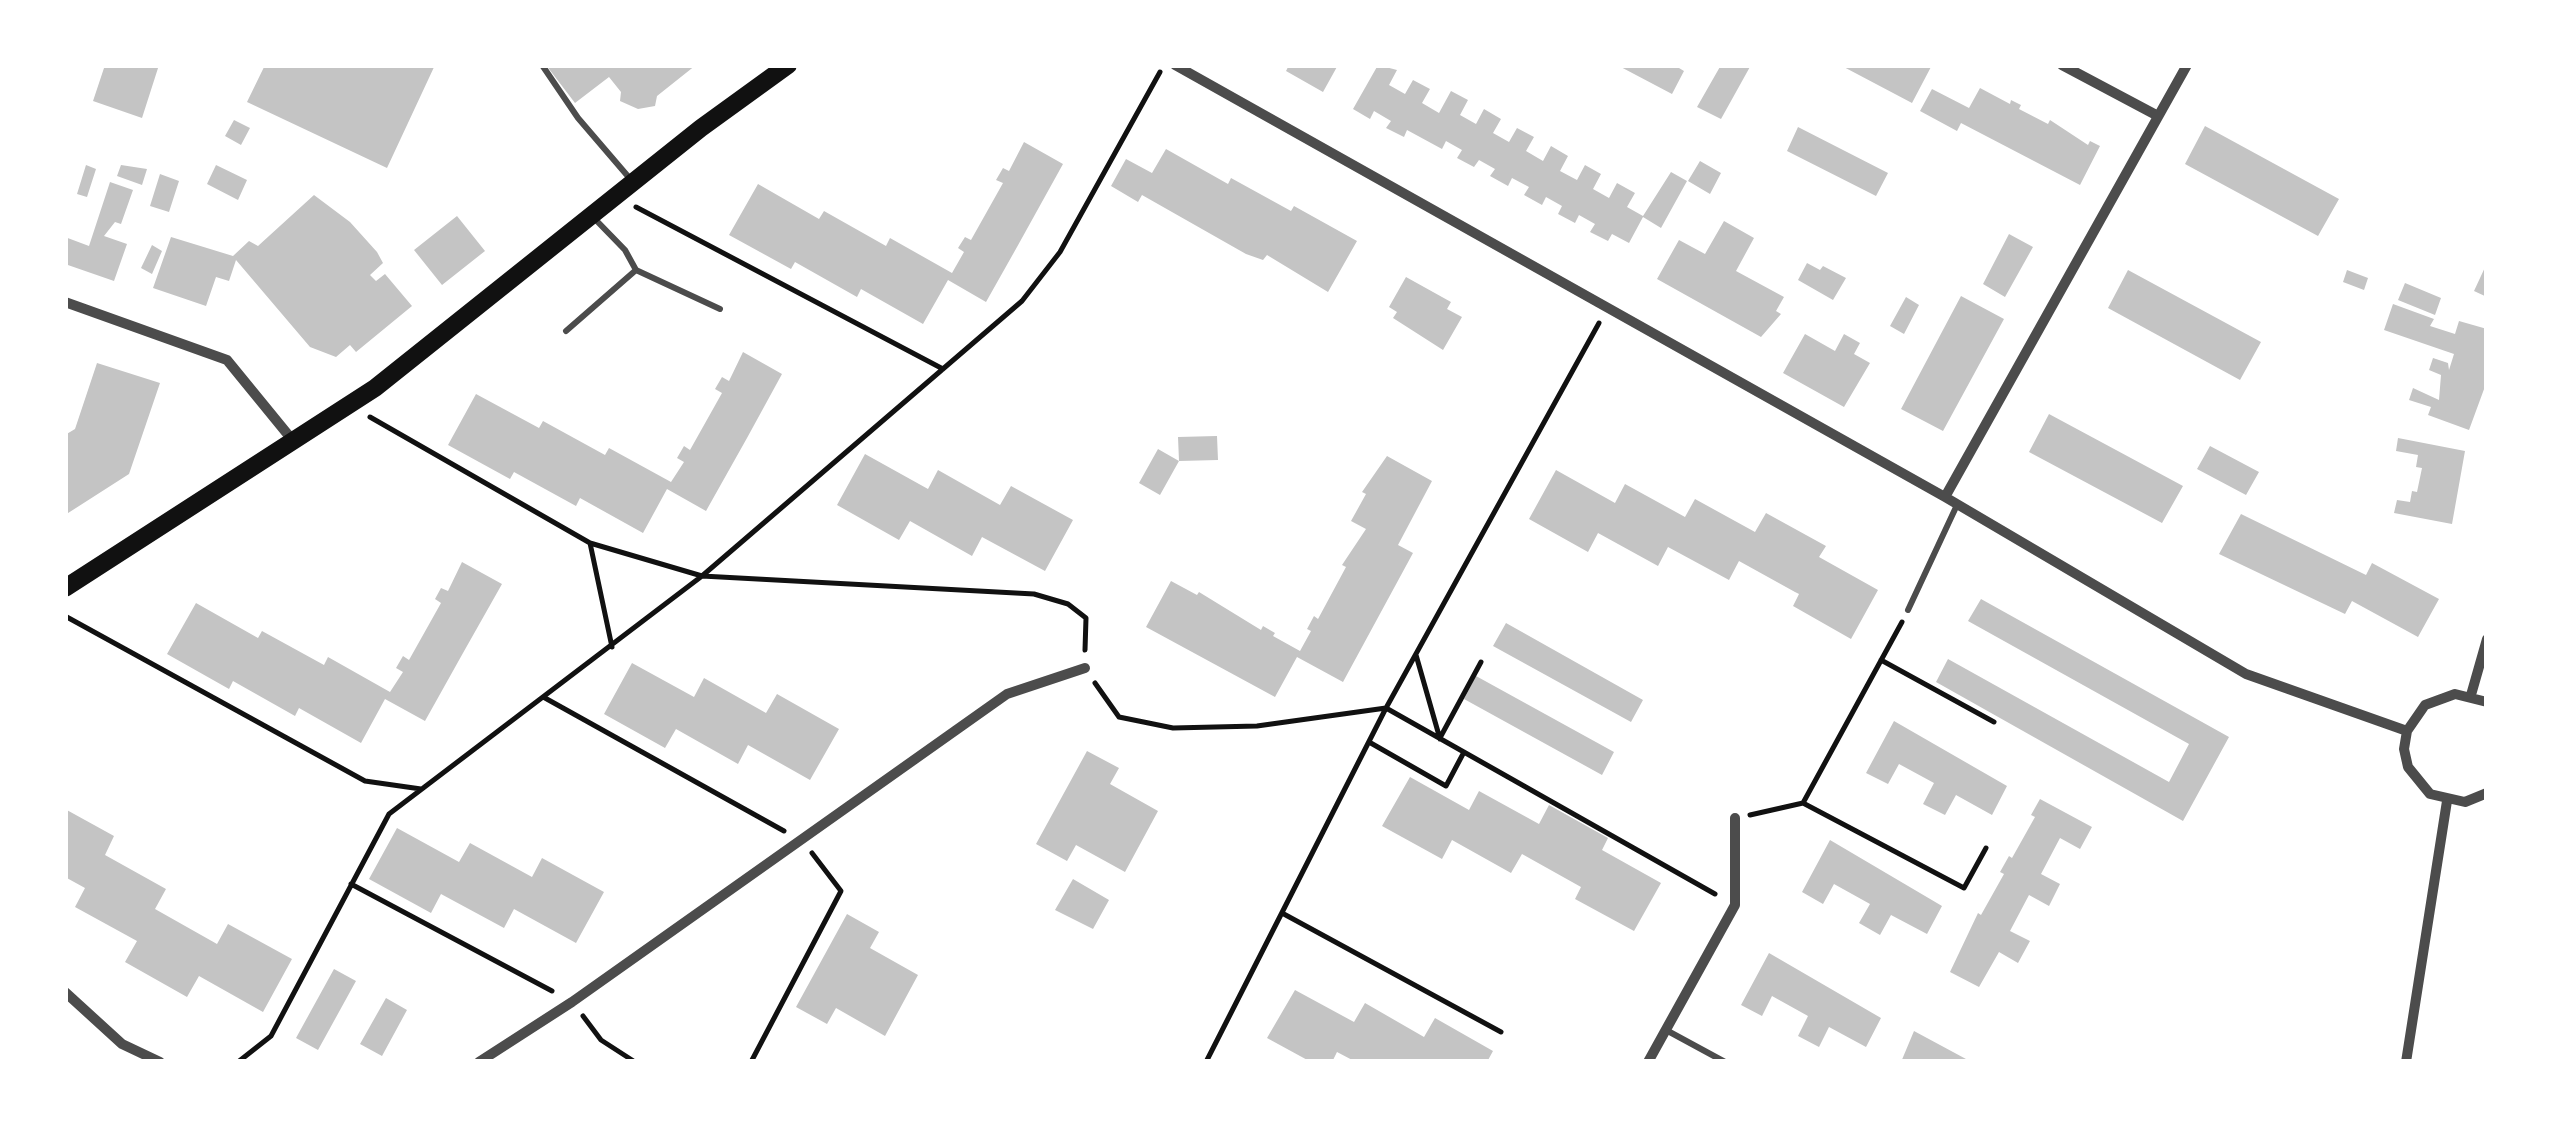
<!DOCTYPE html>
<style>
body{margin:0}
#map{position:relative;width:2552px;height:1127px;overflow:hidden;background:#fff;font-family:"Alegreya Sans",sans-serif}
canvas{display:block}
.frame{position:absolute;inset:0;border:68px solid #fff;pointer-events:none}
</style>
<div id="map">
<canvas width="2552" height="1127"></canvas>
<div class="frame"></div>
</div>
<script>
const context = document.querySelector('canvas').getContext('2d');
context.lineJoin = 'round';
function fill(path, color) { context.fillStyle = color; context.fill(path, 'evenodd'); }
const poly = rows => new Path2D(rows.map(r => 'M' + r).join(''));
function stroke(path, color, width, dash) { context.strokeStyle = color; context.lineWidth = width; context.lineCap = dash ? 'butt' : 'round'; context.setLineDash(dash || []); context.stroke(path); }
fill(poly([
 [105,65,159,65,142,118,93,101],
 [265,65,435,65,387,168,247,102],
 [546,65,696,65,657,96,655,106,638,109,620,101,621,92,609,77,575,103],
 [1289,65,1338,65,1323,92,1286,71],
 [1378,65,1397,70,1389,85,1405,94,1413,80,1430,89,1422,103,1439,113,1451,91,1468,100,1460,115,1476,124,1484,109,1501,119,1493,133,1509,142,1517,128,1534,137,1526,151,1543,161,1551,146,1568,156,1560,171,1577,180,1585,165,1601,174,1593,189,1609,198,1617,183,1635,193,1627,207,1643,216,1671,172,1687,181,1661,228,1643,217,1629,243,1612,234,1608,241,1590,232,1595,224,1579,215,1575,223,1558,214,1562,206,1546,197,1542,205,1524,195,1529,187,1512,178,1508,186,1490,176,1495,169,1479,160,1474,167,1457,158,1462,150,1446,141,1442,149,1407,130,1404,137,1386,128,1391,121,1374,111,1370,119,1353,109],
 [1617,65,1674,65,1684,71,1672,94],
 [1721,65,1751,65,1721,119,1697,107],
 [1840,65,1932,65,1912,103],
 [1980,88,2010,104,2011,100,2021,105,2019,109,2048,124,2050,120,2088,145,2090,141,2100,146,2080,185,1961,123,1957,131,1920,111,1932,89,1969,108],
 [234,120,250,128,241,145,225,136],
 [2205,126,2339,199,2318,236,2185,164],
 [1798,127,1888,173,1876,196,1787,151],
 [1024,142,1063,164,1017,247,986,302,948,280,923,324,861,289,857,297,795,262,791,269,729,235,758,184,819,219,824,211,886,246,890,238,952,273,964,252,958,248,965,237,971,240,1003,183,996,180,1003,168,1009,171],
 [1166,149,1228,184,1231,178,1291,211,1294,206,1357,241,1328,292,1267,255,1263,260,1246,254,1142,195,1138,202,1111,186,1126,159,1152,173],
 [1700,161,1721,173,1710,194,1688,181],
 [86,165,96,169,87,197,77,194],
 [121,165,147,169,142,185,117,176],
 [216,165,247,180,238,200,207,184],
 [160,174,179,181,169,212,150,206],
 [110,182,133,190,121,224,115,222,104,236,127,244,114,281,65,264,65,237,89,246],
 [314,195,350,222,377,252,383,263,370,275,376,281,385,274,412,306,356,352,350,345,336,357,310,347,236,260,229,281,216,277,206,306,153,288,171,237,233,256,249,241,258,246],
 [457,216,485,251,442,285,414,250],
 [1724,221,1754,238,1736,271,1784,297,1776,311,1781,314,1761,337,1657,279,1679,240,1705,254],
 [2009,234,2033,247,2005,297,1983,284],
 [152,245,162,251,152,274,141,268],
 [1807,263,1820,270,1823,266,1846,278,1833,300,1798,280],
 [2487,263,2487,297,2474,291],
 [2128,270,2261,342,2240,380,2108,308],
 [2347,270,2368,278,2364,290,2343,282],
 [1406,277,1451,302,1447,309,1462,317,1443,350,1393,318,1397,312,1389,307],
 [2405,283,2441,298,2435,315,2398,300],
 [1961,296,2004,319,1943,431,1901,409],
 [1906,297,1919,305,1904,334,1890,326],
 [2393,304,2434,319,2430,326,2455,334,2459,321,2487,329,2487,381,2469,430,2428,415,2431,407,2409,400,2413,388,2439,400,2441,375,2429,370,2433,358,2448,363,2449,370,2454,354,2384,330],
 [1805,334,1835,351,1844,334,1860,343,1854,354,1870,363,1844,407,1783,373],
 [743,352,782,374,747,438,706,511,667,489,643,533,580,498,576,506,514,472,510,479,448,445,476,394,539,428,543,421,605,455,609,448,671,482,684,462,677,458,684,446,690,450,722,393,715,389,722,377,729,381],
 [97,363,160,383,129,474,65,515,65,435,75,429],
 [2049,414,2183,486,2162,523,2029,452],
 [1217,436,1218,460,1179,461,1178,437],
 [2398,438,2465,451,2452,524,2394,513,2397,500,2410,502,2412,491,2417,492,2422,468,2416,467,2418,455,2396,451],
 [2210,446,2259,472,2246,495,2197,469],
 [1158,449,1179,461,1160,495,1139,483],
 [865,454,928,489,938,470,1000,505,1011,486,1073,520,1045,571,982,537,972,556,910,521,899,540,837,505],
 [1387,456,1432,481,1398,545,1413,553,1343,682,1297,657,1275,697,1146,627,1171,581,1197,595,1199,592,1261,630,1263,626,1275,633,1273,636,1300,651,1311,631,1307,629,1314,616,1318,619,1346,567,1342,565,1366,529,1351,521,1366,494,1362,492],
 [1556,470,1615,503,1625,484,1685,517,1695,499,1755,532,1766,513,1826,546,1819,557,1878,590,1851,639,1793,606,1799,594,1795,592,1739,561,1729,580,1668,547,1658,566,1598,533,1588,552,1529,519],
 [2241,514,2366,575,2372,563,2439,599,2418,637,2352,601,2345,614,2219,554],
 [462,562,502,584,463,653,425,721,385,699,361,743,299,708,295,716,233,681,229,689,167,654,196,603,258,638,262,631,324,665,328,657,390,692,403,672,396,668,403,656,409,660,441,603,435,599,441,588,448,591],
 [1981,599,2229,737,2183,821,1936,682,1948,659,2169,782,2189,744,1968,621],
 [1506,623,1643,700,1631,722,1493,646],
 [632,663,694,697,704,678,766,713,777,694,839,729,810,780,748,745,738,764,676,729,665,748,604,714],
 [1476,676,1614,752,1602,775,1464,699],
 [1894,721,2007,786,1992,815,1956,795,1945,815,1923,804,1934,783,1899,764,1888,784,1866,773],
 [1087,751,1119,768,1110,784,1158,811,1125,872,1076,845,1067,861,1036,844],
 [1410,777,1469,810,1479,791,1539,824,1549,805,1608,838,1602,850,1661,883,1634,931,1575,899,1581,887,1522,854,1511,873,1452,840,1442,859,1382,826],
 [2040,799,2092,827,2080,849,2060,838,2041,874,2060,884,2049,906,2029,895,2010,931,2030,941,2018,963,1999,952,1979,987,1950,972,1978,913,1981,915,2004,874,2000,872,2009,856,2012,858,2035,817,2031,815],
 [65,809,114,836,105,855,166,889,155,909,217,944,228,924,292,959,263,1012,199,976,187,997,125,962,137,941,75,907,85,888,65,877],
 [397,828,459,862,470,843,532,877,542,858,604,892,576,943,514,909,504,928,441,894,431,913,369,879],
 [1830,840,1942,906,1927,934,1891,915,1880,935,1859,923,1870,904,1834,884,1823,904,1802,892],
 [1073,879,1109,900,1093,929,1055,910],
 [847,914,879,932,870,948,918,975,885,1036,836,1008,827,1024,796,1007],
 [1769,953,1881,1018,1866,1047,1829,1027,1819,1047,1798,1036,1808,1016,1772,996,1762,1016,1741,1005],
 [334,969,356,981,318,1050,296,1038],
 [1295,990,1354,1022,1365,1003,1424,1037,1435,1018,1493,1051,1487,1062,1356,1062,1337,1052,1332,1062,1311,1062,1267,1038],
 [386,998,407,1010,382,1056,360,1044],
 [1914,1031,1966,1059,1964,1062,1901,1062]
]), '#c4c4c4');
stroke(poly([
 [636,207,943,369],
 [370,417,590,543,702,576,1034,594,1068,604,1086,618,1085,650],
 [590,543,612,647],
 [65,616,365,781,421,789],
 [1416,655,1440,739],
 [1881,660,1994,722],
 [1095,683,1119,717,1173,728,1257,726,1386,708,1715,894],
 [545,698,784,831],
 [1441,736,1481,662],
 [1369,742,1446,786,1464,752],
 [1803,803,1902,622],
 [1750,815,1803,803,1964,888,1986,848],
 [351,884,552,991],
 [1282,913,1501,1032],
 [583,1016,601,1040,635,1062],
 [238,1062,271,1036,389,814,702,576,1022,301,1060,252,1160,72],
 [751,1062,841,891,812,853],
 [1206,1062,1386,708,1599,323]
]), '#111', 5);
stroke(poly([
 [542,65,578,118,632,181],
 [636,270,720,309],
 [566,331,636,270,625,250,592,216],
 [1908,610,1957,505],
 [1666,1030,1725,1062]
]), '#4c4c4c', 6);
stroke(poly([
 [1175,65,1945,497,2246,674,2407,731],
 [2062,65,2158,116],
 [65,302,227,360,294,442],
 [1945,497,2187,65],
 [2471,695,2487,639],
 [2487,702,2455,694,2425,705,2407,731,2404,749,2408,767,2430,794,2465,802,2487,793],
 [65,992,122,1044,160,1062],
 [479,1062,572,1002,1007,694,1085,668],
 [1648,1062,1735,905,1735,818],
 [2406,1062,2447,801]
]), '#4c4c4c', 10);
stroke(poly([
 [65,588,375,388,701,128,788,65]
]), '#111', 18);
</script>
